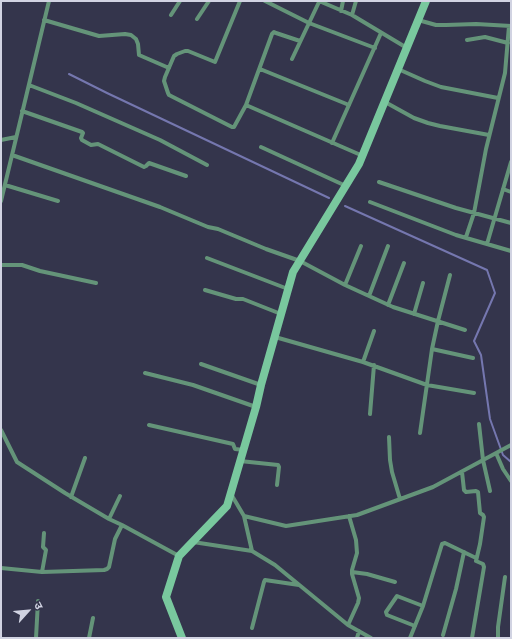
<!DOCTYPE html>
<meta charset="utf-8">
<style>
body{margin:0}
#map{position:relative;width:512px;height:639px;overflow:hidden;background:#34354c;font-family:Lato,"Noto Sans Devanagari",sans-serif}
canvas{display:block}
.frame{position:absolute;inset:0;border:2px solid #d1d3e2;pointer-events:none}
.north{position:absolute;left:8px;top:591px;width:40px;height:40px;-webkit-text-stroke:3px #34354c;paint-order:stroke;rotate:63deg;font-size:11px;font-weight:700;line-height:16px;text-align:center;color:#d1d3e2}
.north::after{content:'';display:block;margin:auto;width:14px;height:18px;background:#d1d3e2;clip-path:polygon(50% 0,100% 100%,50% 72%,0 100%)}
</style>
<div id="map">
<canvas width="512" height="639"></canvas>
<div class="frame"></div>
<div class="north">उ</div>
</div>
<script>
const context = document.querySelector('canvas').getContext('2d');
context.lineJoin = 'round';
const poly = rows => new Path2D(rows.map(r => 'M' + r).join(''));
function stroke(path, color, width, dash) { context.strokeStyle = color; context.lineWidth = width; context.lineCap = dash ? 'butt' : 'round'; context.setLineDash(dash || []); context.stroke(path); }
stroke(poly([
 [69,74,107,93,329,198],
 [345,206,487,270,495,293,474,341,481,355,490,419,503,455,511,462]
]), '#7577af', 2);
stroke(poly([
 [240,1,215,62,188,51,185,51,177,54,174,56,165,77,164,81,168,93,169,95,232,127,234,127,246,105,272,34,274,32,276,33,300,41],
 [265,1,309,23,375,48],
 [319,1,352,15,407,48],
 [341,11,343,1],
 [171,15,180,1],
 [352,15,356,1],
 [197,19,209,1],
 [44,20,99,36,125,34,131,35,136,39,138,44,139,55,169,68],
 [418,20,436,25,446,25,476,24,511,26],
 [467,40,485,37,508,43],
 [292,59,319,2],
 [260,69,349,105],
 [398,69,425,81,441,87,498,98],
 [29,85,76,103,160,140,207,165],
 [385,102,414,118,428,123,440,126,489,135],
 [246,105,363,156],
 [22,111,82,132,83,133,81,138,82,140,91,145,98,144,144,167,146,166,149,163,186,176],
 [1,140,16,137],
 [332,143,381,33],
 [261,147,346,186],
 [12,155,160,207,208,227,218,229,266,249,300,261,345,285,393,307,465,330],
 [379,182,456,208,511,223],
 [5,185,58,201],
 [503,189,511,192],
 [1,201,49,1],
 [370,202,456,235,511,251],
 [466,237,474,213,486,149,505,73,509,26],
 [487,244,511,162],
 [207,258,288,289],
 [1,265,22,265,40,271,96,283],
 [345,285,361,246],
 [205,290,236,299,243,299,281,314],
 [369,296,388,246],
 [388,305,404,263],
 [414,314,423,283],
 [275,337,363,362,427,385,474,393],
 [432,349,473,358],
 [363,362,374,331],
 [201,364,261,385],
 [145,373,193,385,256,407],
 [370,414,374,365],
 [479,424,483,460,490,491],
 [149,425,233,444,235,449,244,450],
 [1,430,17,462,65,493,109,519,122,525,179,556],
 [420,433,432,349,438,321,450,275],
 [389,437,390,460,392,472,400,499],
 [496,453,503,469,511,481],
 [240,461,278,465,279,467,277,485],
 [462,472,464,490,466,492,476,491,478,492,480,513,483,515,484,517,480,544,476,561,483,564,484,567,472,638],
 [231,494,244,516,252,551,275,565,348,625,371,638],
 [71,497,85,458],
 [244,516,286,526,357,515,433,487,511,445],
 [109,519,120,496],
 [193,542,252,551],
 [1,568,42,572,104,570,107,569,109,567,115,539,122,525],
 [42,572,46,550,43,547,44,533],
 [352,572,367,574,395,582],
 [348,625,358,603,359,598,352,574,352,570,357,553,356,540,349,516],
 [415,626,387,615,386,612,397,596,423,606],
 [252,628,264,582,265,580,299,585],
 [443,635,456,589,464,552],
 [36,638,38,601],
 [89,638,93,618],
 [357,638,359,631],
 [410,638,423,606,442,544,445,543,476,558],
 [498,638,498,627,505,577]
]), '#649479', 4);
stroke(poly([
 [182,638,166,597,179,556,227,506,256,407,261,385,293,272,359,164,426,1]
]), '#79c89e', 8);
</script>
